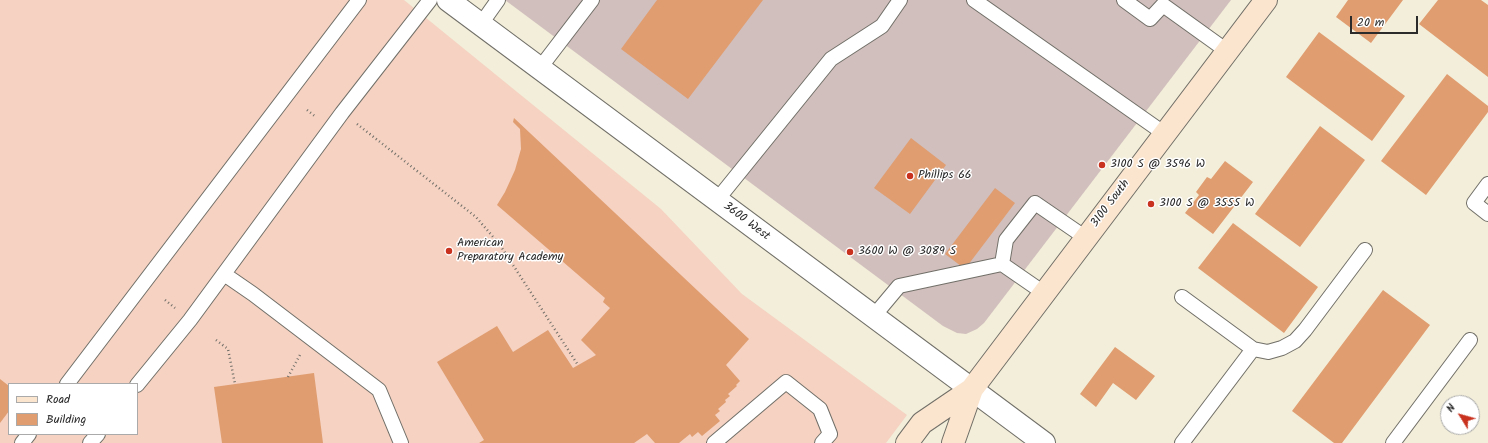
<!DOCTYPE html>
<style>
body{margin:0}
#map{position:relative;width:1488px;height:443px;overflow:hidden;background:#f2eed9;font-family:Kalam,sans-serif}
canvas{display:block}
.legend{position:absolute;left:8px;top:383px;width:130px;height:52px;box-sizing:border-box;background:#fff;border:1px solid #aaa;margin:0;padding:5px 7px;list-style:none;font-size:12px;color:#2b2b2b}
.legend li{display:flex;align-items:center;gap:8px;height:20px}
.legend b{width:20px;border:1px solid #aaa}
.north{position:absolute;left:1440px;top:395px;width:40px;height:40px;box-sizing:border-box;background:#fff;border:1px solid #aaa;border-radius:50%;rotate:307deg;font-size:11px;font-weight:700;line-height:16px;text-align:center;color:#2b2b2b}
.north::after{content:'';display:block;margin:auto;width:14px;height:18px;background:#c8321e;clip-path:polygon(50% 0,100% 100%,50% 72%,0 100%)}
.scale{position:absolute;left:1350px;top:16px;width:68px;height:18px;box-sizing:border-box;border:2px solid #2b2b2b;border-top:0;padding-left:5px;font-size:12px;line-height:14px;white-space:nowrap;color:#2b2b2b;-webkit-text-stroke:3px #fff;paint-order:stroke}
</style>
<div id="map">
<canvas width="1488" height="443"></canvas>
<ul class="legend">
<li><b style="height:5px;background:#fbe5cf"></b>Road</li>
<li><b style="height:11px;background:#e09d70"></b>Building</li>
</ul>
<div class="north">N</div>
<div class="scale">20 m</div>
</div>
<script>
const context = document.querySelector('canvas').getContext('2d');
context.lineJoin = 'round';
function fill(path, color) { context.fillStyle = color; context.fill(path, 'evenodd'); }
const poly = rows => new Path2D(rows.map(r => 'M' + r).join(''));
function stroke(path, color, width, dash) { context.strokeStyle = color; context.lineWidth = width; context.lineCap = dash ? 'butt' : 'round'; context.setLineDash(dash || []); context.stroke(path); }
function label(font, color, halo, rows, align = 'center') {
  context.font = font + ' Kalam,sans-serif'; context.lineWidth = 3; context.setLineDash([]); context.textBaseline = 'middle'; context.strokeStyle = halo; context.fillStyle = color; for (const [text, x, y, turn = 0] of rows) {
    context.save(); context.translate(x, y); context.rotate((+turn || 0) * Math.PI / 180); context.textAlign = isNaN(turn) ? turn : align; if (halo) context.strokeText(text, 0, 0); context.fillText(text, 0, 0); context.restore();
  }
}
fill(poly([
 [0,0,404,0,661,209,742,294,907,415,886,443,0,443],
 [9,384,137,384,137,434,9,434]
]), '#f5d2c2');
fill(poly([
 [505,0,1231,0,984,323,977,329,966,334,957,333,943,326]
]), '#d1bfbd');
fill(poly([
 [657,0,763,0,688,99,621,49],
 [1348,0,1403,0,1371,43,1336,17],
 [1438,0,1481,0,1488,5,1488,77,1419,24],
 [1319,32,1405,96,1372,141,1286,77],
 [1447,74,1488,106,1488,112,1426,195,1381,161],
 [514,118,749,339,726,365,740,381,736,385,737,386,728,394,730,396,725,400,726,402,718,409,720,411,715,415,720,421,702,436,698,432,692,437,690,434,679,443,655,443,647,434,634,443,479,443,484,440,437,362,497,326,513,352,548,330,573,368,596,355,581,340,610,308,603,302,605,298,497,205,505,192,515,170,521,149,520,129,513,122],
 [1320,126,1365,160,1300,247,1255,214],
 [911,138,946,165,910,214,874,188],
 [1225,161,1253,182,1213,234,1185,213,1199,195,1196,192,1207,177,1211,179],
 [995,188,1015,203,965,269,945,254],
 [1233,223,1318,287,1284,333,1198,268],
 [1383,290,1430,325,1342,443,1334,443,1292,411],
 [1115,347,1155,376,1136,400,1113,383,1096,407,1080,394],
 [314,373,323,443,222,443,214,387],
 [0,379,9,386,9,411,0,423]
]), '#e09d70');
const service = poly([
 [974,0,1165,134],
 [1124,0,1150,19,1163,5,1227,51],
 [481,24,498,0],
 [540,68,592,0],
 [1488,184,1474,203,1488,214],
 [717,200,831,59,882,26,900,0],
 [1002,264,1006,240,1035,203,1086,238],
 [224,274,253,294,379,390,401,443],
 [873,317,899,286,1002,264,1044,293],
 [1253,349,1268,352,1282,348,1295,341,1305,330,1365,250],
 [67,384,359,0],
 [137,385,190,320,342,113,430,0],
 [22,443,29,434],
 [90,443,98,434],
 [714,443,786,382,820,409,830,434,822,443],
 [1182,443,1253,349,1182,297],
 [1393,443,1470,340]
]);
const tertiary = poly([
 [448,0,1044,443]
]);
const secondary = poly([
 [907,443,922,423,972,389],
 [953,443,972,389,1266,0]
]);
stroke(service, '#716f68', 16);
stroke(tertiary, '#716f68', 24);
stroke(secondary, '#716f68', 24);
stroke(poly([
 [307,110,316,117],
 [357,124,476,217,500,245,578,365],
 [165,300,175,308],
 [216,340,228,349,235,384],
 [288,377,301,353]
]), '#716f68', 2.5, [1, 3]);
stroke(service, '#fff', 14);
stroke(tertiary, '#fff', 22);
stroke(secondary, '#fbe5cf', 22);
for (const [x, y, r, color] of [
 [1102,165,4,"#c8321e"],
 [910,176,4,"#c8321e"],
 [1151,204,4,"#c8321e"],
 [449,251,4,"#c8321e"],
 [850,252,4,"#c8321e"]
]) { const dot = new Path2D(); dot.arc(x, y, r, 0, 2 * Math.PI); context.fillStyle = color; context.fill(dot); stroke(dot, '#fff', 1.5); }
label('12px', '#2b2b2b', '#fff', [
 ["3100 S @ 3596 W",1110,165],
 ["Phillips 66",918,176],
 ["3100 S @ 3555 W",1159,204],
 ["American",457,244],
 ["Preparatory Academy",457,258],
 ["3600 W @ 3089 S",858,252]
], 'left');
label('12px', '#2b2b2b', '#fff', [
 ["3100 South",1111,204,-53],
 ["3600 West",746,222,37]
]);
</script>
